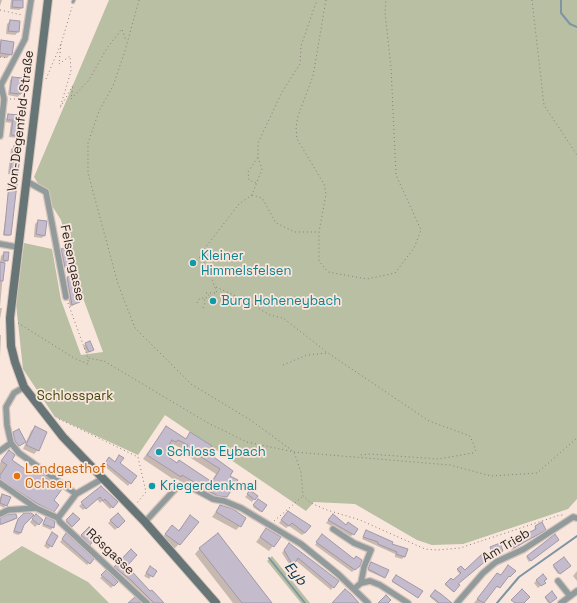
<!DOCTYPE html>
<meta charset="utf-8">
<style>
body{margin:0}
canvas{display:block;background:#f9e6dc}
</style>
<canvas width="577" height="603"></canvas>
<script>
const context = document.querySelector('canvas').getContext('2d');
context.lineJoin = 'round';
function fill(path, color) { context.fillStyle = color; context.fill(path, 'evenodd'); }
const poly = rows => new Path2D(rows.map(r => 'M' + r).join(''));
function stroke(path, color, width, dash) { context.strokeStyle = color; context.lineWidth = width; context.lineCap = dash ? 'butt' : 'round'; context.setLineDash(dash || []); context.stroke(path); }
function label(font, color, halo, rows, align = 'center') {
  context.font = font + ' "Space Grotesk",sans-serif'; context.lineWidth = 3.5; context.setLineDash([]); context.textBaseline = 'middle'; context.strokeStyle = halo; context.fillStyle = color; for (const [text, x, y, turn = 0] of rows) {
    context.save(); context.translate(x, y); context.rotate((+turn || 0) * Math.PI / 180); context.textAlign = isNaN(turn) ? turn : align; if (halo) context.strokeText(text, 0, 0); context.fillText(text, 0, 0); context.restore();
  }
}
fill(poly([
 [109,0,577,0,577,499,568,509,463,544,432,545,417,540,355,504,314,502,306,511,165,415,138,455,55,417,23,369,16,304,24,243,52,249,61,300,81,355,103,352,83,298,61,220,34,177],
 [22,546,88,582,109,603,0,603,0,561],
 [272,556,310,603,301,603,267,561]
]), '#b8bfa2');
fill(poly([
 [0,0,2,0,0,6],
 [11,0,22,0,22,8,19,10,10,9],
 [10,21,19,22,18,32,15,35,6,34,7,24],
 [0,41,12,43,11,54,7,58,0,57],
 [12,78,22,79,20,94,18,97,8,95,10,80],
 [8,115,18,116,17,129,20,136,17,138,9,137,11,123,5,122],
 [14,147,20,147,17,172,15,175,8,174,11,149],
 [10,185,16,185,9,236,3,235],
 [38,221,44,235,42,238,34,237,35,224],
 [62,250,70,266,62,269,59,252],
 [4,253,7,261,4,263,0,307,0,263,1,256],
 [68,278,79,302,70,307,65,281],
 [0,308,2,308,0,319],
 [0,335,1,335,0,356],
 [86,344,93,349,87,354,83,346],
 [35,427,38,450,34,454,23,449,31,431],
 [166,427,185,440,190,434,229,476,226,497,221,502,190,488,177,479,176,481,143,459],
 [173,444,184,450,183,453,216,474,211,482,166,457,164,450,168,445,171,446],
 [14,433,24,442,16,448,11,436],
 [9,451,11,461,52,501,53,511,50,514,0,483,0,463],
 [110,458,115,463,117,459,130,483,128,486,103,465],
 [101,487,117,502,110,509,102,501,100,503,97,499,83,510,79,506],
 [248,494,254,499,252,502,245,497],
 [2,495,6,505,4,508,0,506,0,497],
 [258,500,265,505,260,512,253,507],
 [220,506,240,526,236,530,212,517],
 [24,514,21,533,18,535,13,533,16,523],
 [73,514,79,519,69,529,64,524],
 [118,514,124,521,115,530,108,523],
 [286,514,305,533,302,535,289,526,286,528,279,523],
 [36,515,42,520,35,527,30,522],
 [190,517,179,544,174,549,161,539,172,526,178,531],
 [16,518,14,520,0,525,0,519],
 [46,518,53,527,51,530,42,526],
 [330,518,353,534,350,537,326,523],
 [542,524,543,531,512,550,509,545,511,543,534,531,535,527],
 [89,528,97,536,86,548,77,540],
 [266,529,280,537,269,551,256,542],
 [366,531,391,545,404,557,402,559,395,557,395,554,362,539],
 [52,533,51,546,48,549,44,546],
 [66,535,89,563,87,565,60,542],
 [555,535,558,540,529,562,526,557],
 [320,538,353,560,361,561,354,570,352,572,315,545],
 [289,544,333,587,331,590,295,560,291,567,282,553],
 [200,548,271,603,233,603,195,554],
 [131,551,125,566,129,571,163,603,149,603,113,570],
 [564,559,569,566,558,574,553,567],
 [371,563,385,577,384,578,368,571],
 [461,567,465,571,457,584,459,586,453,592,445,585,451,579,453,581,461,575,457,571],
 [150,568,155,571,149,579,144,576],
 [514,571,498,588,496,586,483,603,474,603,485,589,501,576],
 [577,571,577,581,573,576],
 [106,572,117,582,111,588,100,578],
 [395,577,418,597,392,582],
 [537,580,543,581,544,583,538,588,534,583],
 [435,591,447,603,437,603,430,597],
 [552,593,556,598,548,603,545,598]
]), '#0003');
stroke(poly([
 [561,0,561,13,570,24,577,27],
 [269,558,305,603],
 [497,603,519,577,577,536]
]), '#7d95a4', 2);
const building = poly([
 [13,0,23,0,23,8,12,7,13,0],
 [10,20,20,21,19,32,8,31,10,20],
 [1,40,14,42,12,55,0,53,1,40],
 [12,77,23,78,21,94,10,93,12,77],
 [8,114,19,115,18,128,21,128,21,136,11,135,13,120,7,120,8,114],
 [14,146,21,146,18,173,10,172,14,146],
 [9,184,17,184,11,235,4,235,9,184],
 [38,220,47,221,45,236,36,234,38,220],
 [66,248,72,266,65,267,61,249,66,248],
 [4,252,9,252,8,261,3,260,4,252],
 [0,262,5,263,3,281,0,281,0,262],
 [73,276,80,302,72,305,67,277,73,276],
 [90,341,94,350,89,352,85,343,90,341],
 [35,426,47,432,39,451,26,445,35,426],
 [166,426,186,439,190,432,212,446,207,452,233,471,230,476,238,480,227,497,218,496,182,475,181,477,147,455,166,426],
 [172,440,176,442,178,440,188,445,187,448,220,469,212,482,179,460,177,463,167,456,170,453,166,450,172,440],
 [19,429,26,442,19,446,15,441,13,432,19,429],
 [9,450,15,455,12,460,31,473,34,469,62,489,54,500,59,505,54,512,38,504,0,479,0,475,7,465,1,461,9,450],
 [119,455,124,458,120,463,137,476,131,484,105,463,109,457,115,462,119,455],
 [101,486,118,502,113,508,105,499,103,501,100,497,86,509,81,502,101,486],
 [250,490,258,496,255,500,247,494,250,490],
 [2,494,11,497,7,506,0,503,2,494],
 [258,499,267,505,262,512,253,505,258,499],
 [220,505,233,509,246,518,241,527,216,512,220,505],
 [288,511,311,526,305,533,292,523,289,526,281,520,288,511],
 [24,513,31,513,34,515,24,525,21,533,14,531,18,519,24,513],
 [73,513,80,519,72,527,66,520,73,513],
 [118,513,125,521,118,528,110,520,118,513],
 [9,514,16,514,17,518,2,524,0,524,0,518,9,514],
 [36,514,43,520,39,525,32,519,36,514],
 [333,514,346,525,348,522,358,529,354,535,328,520,333,514],
 [190,515,199,522,180,545,165,534,172,525,179,531,190,515],
 [46,517,55,521,54,528,43,524,46,517],
 [542,522,546,530,514,548,510,542,536,529,535,526,542,522],
 [89,527,98,536,90,545,81,535,89,527],
 [266,528,281,537,274,547,260,537,266,528],
 [366,530,393,542,392,544,408,549,405,557,396,554,397,552,378,544,378,542,363,537,366,530],
 [52,532,58,536,52,547,46,543,52,532],
 [66,533,94,559,90,564,62,539,66,533],
 [218,533,272,603,242,603,199,548,218,533],
 [322,534,354,559,356,556,362,560,360,566,355,570,316,542,322,534],
 [555,534,559,540,531,561,527,556,555,534],
 [289,543,339,581,334,588,298,558,293,566,284,550,289,543],
 [500,543,503,551,493,555,490,547,500,543],
 [131,549,137,555,127,566,150,591,152,590,164,603,154,603,131,580,114,567,131,549],
 [482,554,487,560,458,584,460,585,454,592,445,584,451,578,453,580,461,573,457,569,461,566,465,570,482,554],
 [564,557,571,566,560,574,553,565,564,557],
 [371,562,389,570,385,578,368,569,371,562],
 [508,565,516,571,510,577,509,576,500,588,497,586,484,603,477,599,497,573,501,575,508,565],
 [150,566,157,571,153,577,146,573,150,566],
 [106,570,118,582,114,586,101,575,106,570],
 [543,574,547,579,544,581,546,583,541,586,536,580,543,574],
 [396,575,423,591,418,598,392,581,396,575],
 [345,589,351,594,359,603,332,603,345,589],
 [522,589,530,597,524,603,515,603,511,600,522,589],
 [435,590,441,594,452,603,439,603,436,600,430,596,435,590],
 [552,591,557,598,550,603,545,597,552,591],
 [386,595,391,600,388,603,378,603,386,595],
 [135,597,141,603,128,603,135,597]
]);
fill(building, '#c4bccc');
stroke(building, '#a199a9', 1);
const service = poly([
 [73,2,74,0]
]);
const minor = poly([
 [0,136,4,99,1,85,25,39,31,0],
 [26,181,46,192,66,297],
 [0,244,17,247],
 [24,387,14,393,6,407,7,425,11,443,19,453,76,494],
 [0,451,11,443],
 [0,483,36,508],
 [0,514,8,510,36,508,58,518],
 [58,518,60,522,147,603],
 [58,518,76,494,102,479],
 [145,522,178,486,189,486,213,499,224,501,241,508,301,544,338,574,368,603],
 [333,529,354,543,371,550,364,567,361,583],
 [558,581,570,596],
 [354,589,361,583,370,581,380,585,408,603],
 [457,603,483,573,496,562,524,549,573,517,577,518],
 [561,603,577,591]
]);
const secondary = poly([
 [48,0,10,318,11,346,15,362,24,387,63,437,145,522,216,603]
]);
stroke(service, '#d4c3bb', 4.5);
stroke(minor, '#d4c3bb', 8);
stroke(secondary, '#d4c3bb', 10);
stroke(poly([
 [139,0,125,51,113,86,99,111,88,143,88,173,118,284,135,328,191,384,252,421,294,452,301,472,303,496,311,503,327,510,360,520,425,549,437,550,460,548,560,515,564,515],
 [326,0,313,76,298,116,296,127,297,139,324,184,326,194,319,232,319,261,328,272,367,279,395,273,414,248,421,230,396,175,391,67,385,13,386,0],
 [532,0,544,105,577,155],
 [0,10,22,15],
 [61,44,59,64,70,56,71,71,60,108,73,85,71,99,89,80,107,48,122,29,126,41],
 [0,57,8,58],
 [46,79,61,44,72,7],
 [10,99,29,99],
 [256,183,249,180,248,172,258,157],
 [252,195,262,198,276,223,295,232,318,232],
 [193,263,200,257],
 [216,287,238,297,270,315,283,318,328,353,429,421,470,436,476,450,473,453,438,459,369,454,360,455],
 [206,293,217,293,208,268,200,257,205,248,239,204,252,195,262,169,258,157,258,143,282,92,300,64,301,46,317,0],
 [68,303,88,358],
 [197,303,200,298,203,298],
 [203,308,205,303,204,298,211,297,206,293],
 [18,323,74,358,88,364,88,358,104,361,208,423,247,442,294,452,450,465,491,476,537,473,577,438],
 [283,365,307,355,327,353],
 [59,419,138,457,146,492,137,503],
 [274,521,302,497]
]), '#8b7f78', 1, [1, 3]);
stroke(service, '#919b9c', 2.5);
stroke(minor, '#919b9c', 5.5);
stroke(secondary, '#677577', 8);
for (const [x, y, r, color] of [
 [193,263,4,"#0f9aa8"],
 [213,301,4,"#0f9aa8"],
 [159,452,4,"#0f9aa8"],
 [17,476,4,"#e8710a"],
 [152,486,4,"#0f9aa8"]
]) { const dot = new Path2D(); dot.arc(x, y, r, 0, 2 * Math.PI); context.fillStyle = color; context.fill(dot); stroke(dot, '#f9e6dc', 1.5); }
label('13px', '#2d2622', '#f9e6dc', [
 ["Von-Degenfeld-Straße",21,121,-83],
 ["Felsengasse",72,263,78],
 ["Am Trieb",506,546,-31],
 ["Rösgasse",110,552,43]
]);
label('13px', '#0d838f', '#f9e6dc', [
 ["Kleiner",201,256],
 ["Himmelsfelsen",201,271],
 ["Burg Hoheneybach",221,301],
 ["Schloss Eybach",167,452],
 ["Kriegerdenkmal",160,486]
], 'left');
label('13px', '#3e4709', '#f9e6dc', [
 ["Schlosspark",75,396]
]);
label('13px', '#c56008', '#f9e6dc', [
 ["Landgasthof",25,469],
 ["Ochsen",25,484]
], 'left');
label('italic 14px', '#003148', '#f9e6dc', [
 ["Eyb",295,574,51]
]);
</script>
